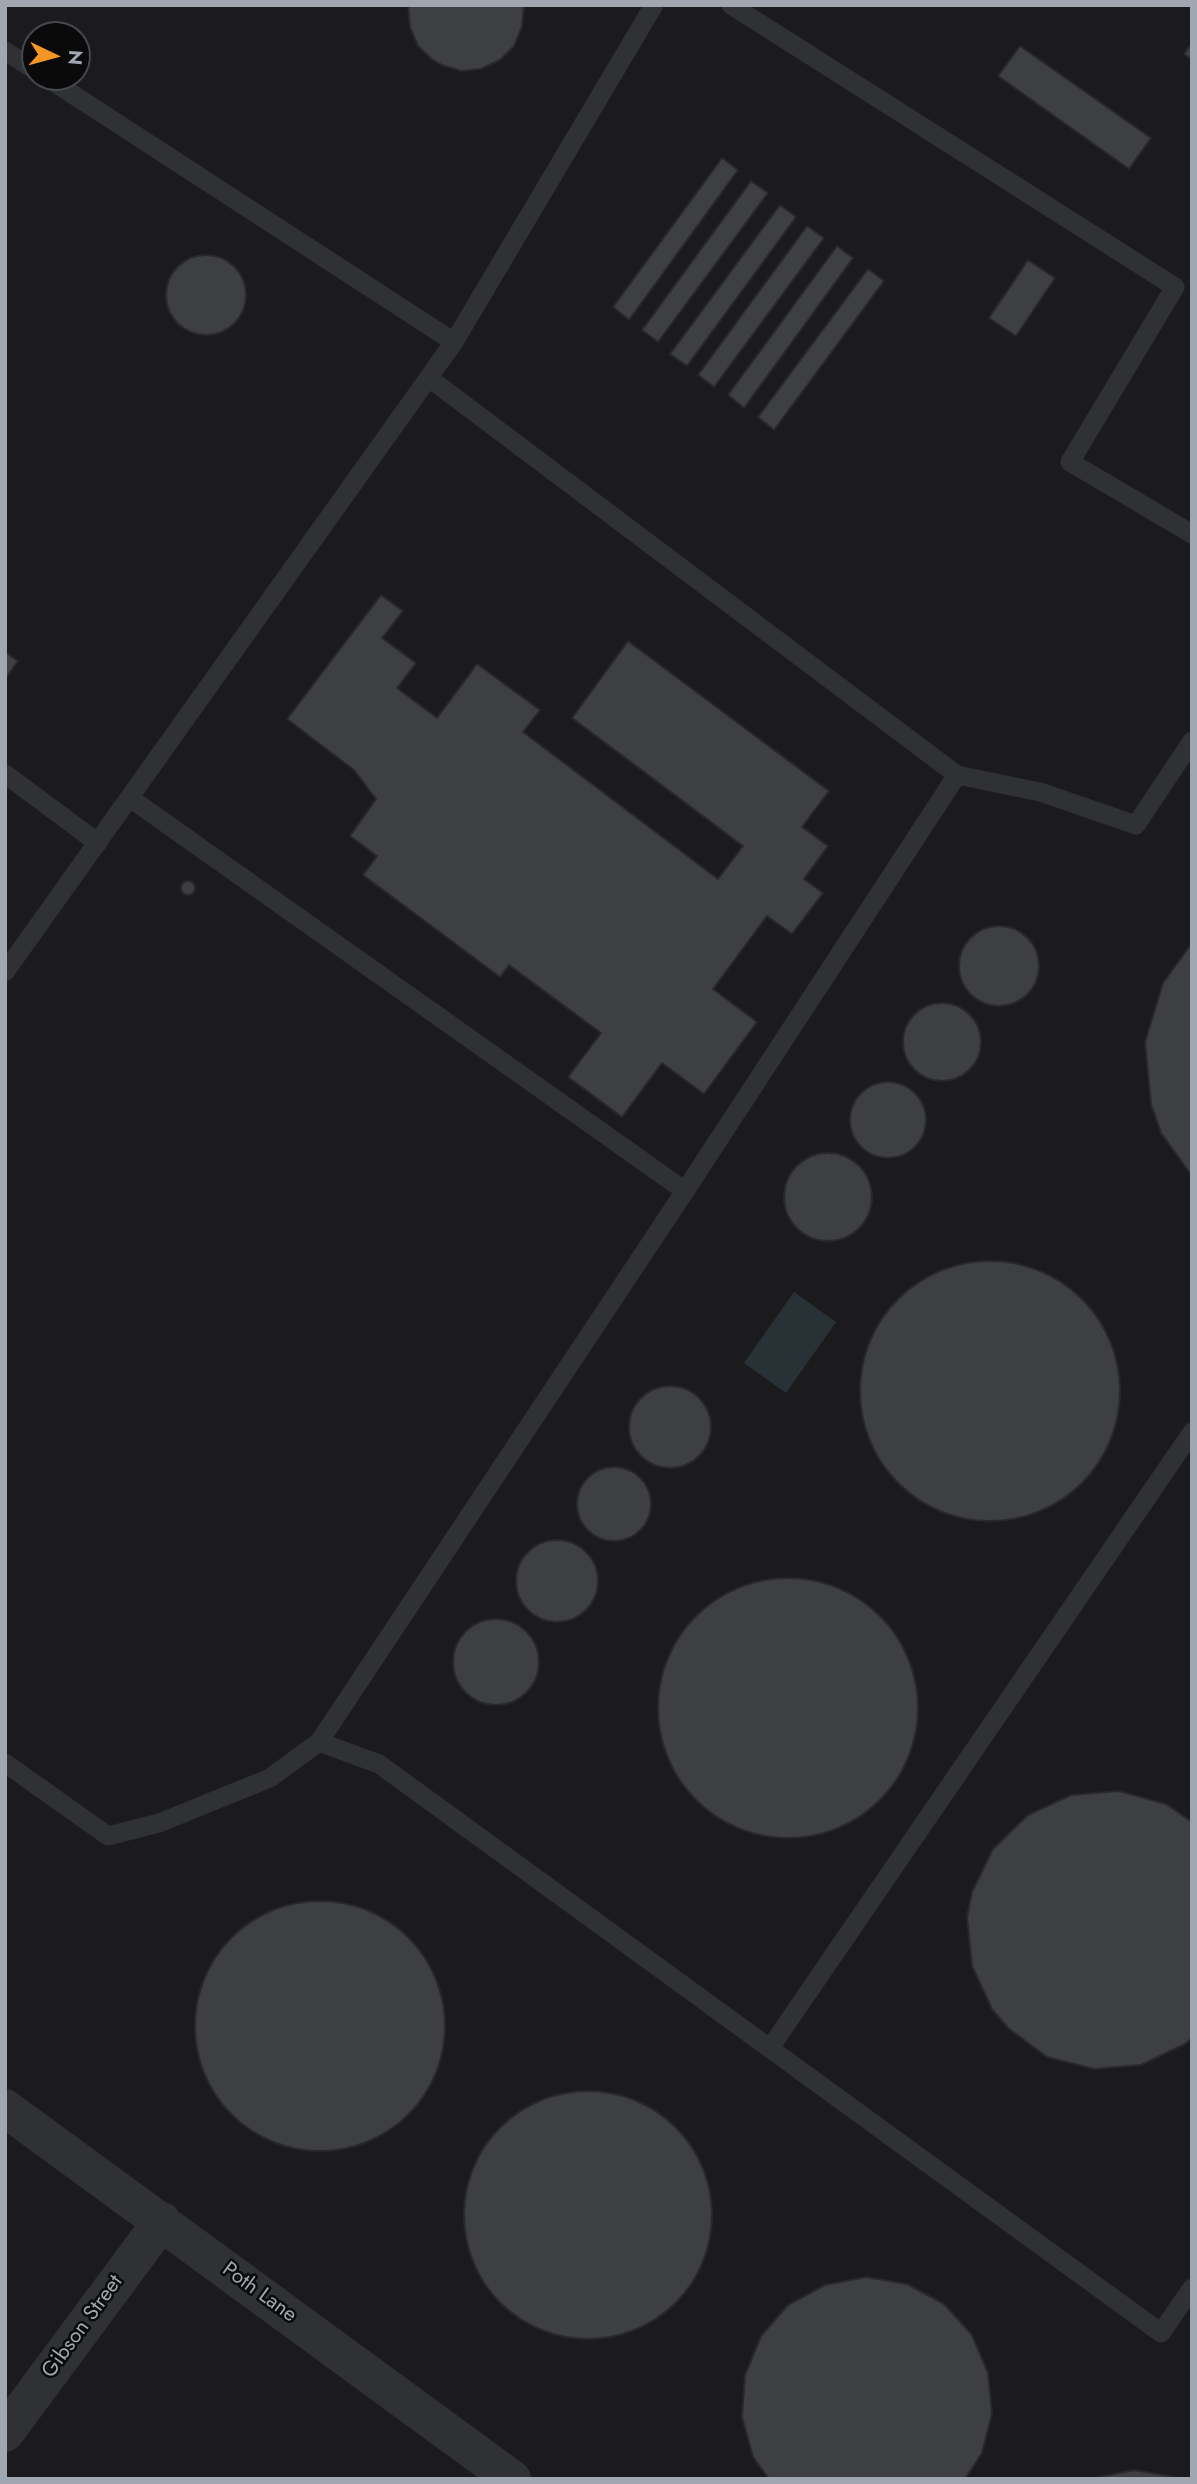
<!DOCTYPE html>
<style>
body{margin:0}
#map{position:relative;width:1197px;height:2484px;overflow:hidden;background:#0f0f10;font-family:Jost,sans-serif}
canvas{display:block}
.frame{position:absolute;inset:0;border:7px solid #a0a7b1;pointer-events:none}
.north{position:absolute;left:21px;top:21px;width:70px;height:70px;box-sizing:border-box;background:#0a0a0b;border:2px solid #46494d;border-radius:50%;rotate:95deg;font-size:19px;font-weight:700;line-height:28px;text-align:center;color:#a0a7b1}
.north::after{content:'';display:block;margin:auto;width:24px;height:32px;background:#f39624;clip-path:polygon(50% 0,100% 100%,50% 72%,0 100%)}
</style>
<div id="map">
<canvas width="1197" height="2484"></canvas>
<div class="frame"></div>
<div class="north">N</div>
</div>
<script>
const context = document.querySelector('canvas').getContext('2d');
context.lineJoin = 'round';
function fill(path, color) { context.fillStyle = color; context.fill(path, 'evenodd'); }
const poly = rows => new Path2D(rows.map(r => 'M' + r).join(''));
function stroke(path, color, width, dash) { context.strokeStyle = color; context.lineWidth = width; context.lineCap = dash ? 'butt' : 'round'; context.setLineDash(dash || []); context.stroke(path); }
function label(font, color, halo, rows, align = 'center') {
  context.font = font + ' Jost,sans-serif'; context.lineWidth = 5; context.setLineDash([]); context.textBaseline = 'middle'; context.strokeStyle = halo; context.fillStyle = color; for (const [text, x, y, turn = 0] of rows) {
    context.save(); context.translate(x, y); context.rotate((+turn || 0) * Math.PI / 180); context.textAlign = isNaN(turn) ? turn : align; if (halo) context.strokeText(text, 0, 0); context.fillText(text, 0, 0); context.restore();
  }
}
fill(poly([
 [5,5,1192,5,1192,2479,5,2479],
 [35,35,77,35,77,77,35,77]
]), '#1b1b1d');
fill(poly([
 [794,1292,836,1322,786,1393,744,1363]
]), '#283135');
const building = poly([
 [408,5,524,5,522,27,514,46,500,60,481,69,461,71,442,65,433,60,418,46,410,27,408,5],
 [1192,43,1192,60,1184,54,1192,43],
 [1020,46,1151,138,1129,169,998,76,1020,46],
 [722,158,738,170,629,320,613,307,722,158],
 [751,181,768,193,658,342,642,330,751,181],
 [780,205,796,217,687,366,670,354,780,205],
 [807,226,824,238,714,387,698,375,807,226],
 [837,246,853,258,744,408,728,395,837,246],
 '166 295a40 40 0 1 1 80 0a40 40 0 1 1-80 0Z',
 [1028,260,1055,278,1016,336,989,318,1028,260],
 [868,269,884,281,774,430,758,417,868,269],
 [381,595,403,611,382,638,416,663,397,688,437,718,477,664,540,710,523,732,718,879,743,846,572,718,628,641,829,791,802,827,828,846,804,879,823,893,792,934,767,916,713,989,757,1022,704,1094,662,1063,622,1117,568,1077,601,1033,509,965,500,977,363,875,377,856,350,836,376,799,354,770,287,719,381,595],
 [5,652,18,661,5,679,5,652],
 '181 888a7 7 0 1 1 14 0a7 7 0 1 1-14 0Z',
 '959 966a40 40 0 1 1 80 0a40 40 0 1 1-80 0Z',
 [1192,943,1192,1176,1161,1133,1151,1104,1145,1042,1163,983,1192,943],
 '903 1042a39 39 0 1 1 78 0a39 39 0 1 1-78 0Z',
 '850 1120a38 38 0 1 1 76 0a38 38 0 1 1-76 0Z',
 '784 1197a44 44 0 1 1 88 0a44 44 0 1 1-88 0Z',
 '860 1391a130 130 0 1 1 260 0a130 130 0 1 1-260 0Z',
 '629 1427a41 41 0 1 1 82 0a41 41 0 1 1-82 0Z',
 '577 1504a37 37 0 1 1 74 0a37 37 0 1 1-74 0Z',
 '516 1581a41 41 0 1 1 82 0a41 41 0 1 1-82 0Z',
 '658 1708a130 130 0 1 1 260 0a130 130 0 1 1-260 0Z',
 '453 1662a43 43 0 1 1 86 0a43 43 0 1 1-86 0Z',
 [1119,1791,1166,1804,1192,1822,1192,2038,1185,2044,1141,2065,1094,2069,1047,2057,1008,2028,992,2009,972,1966,967,1917,972,1892,993,1849,1028,1815,1071,1795,1119,1791],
 '195 2026a125 125 0 1 1 250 0a125 125 0 1 1-250 0Z',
 '464 2215a124 124 0 1 1 248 0a124 124 0 1 1-248 0Z',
 [866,2277,907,2284,944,2304,972,2335,988,2373,992,2413,982,2453,965,2479,769,2479,753,2457,742,2417,745,2375,761,2336,788,2305,825,2285,866,2277],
 [1134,2470,1175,2477,1179,2479,1090,2479,1134,2470]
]);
fill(building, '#3e3f43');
stroke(building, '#29292c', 2);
stroke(poly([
 [731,5,1175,287,1070,462,1192,534],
 [5,51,35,70],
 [454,342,654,5],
 [429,378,957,775,685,1191],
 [5,774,98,843],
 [957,775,1040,792,1136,825,1192,741],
 [130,798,685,1191,319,1742],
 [5,972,454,342,46,77],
 [5,1763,108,1836,159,1823,270,1778,319,1742,379,1764,1161,2333,1192,2288],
 [770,2048,1192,1432]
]), '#303135', 19);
stroke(poly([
 [5,2108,512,2479],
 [5,2433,162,2221]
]), '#303135', 38);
label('21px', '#a0a7b1', '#0a0a0b', [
 ["Poth Lane",259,2293,36],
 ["Gibson Street",83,2327,-54]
]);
</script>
